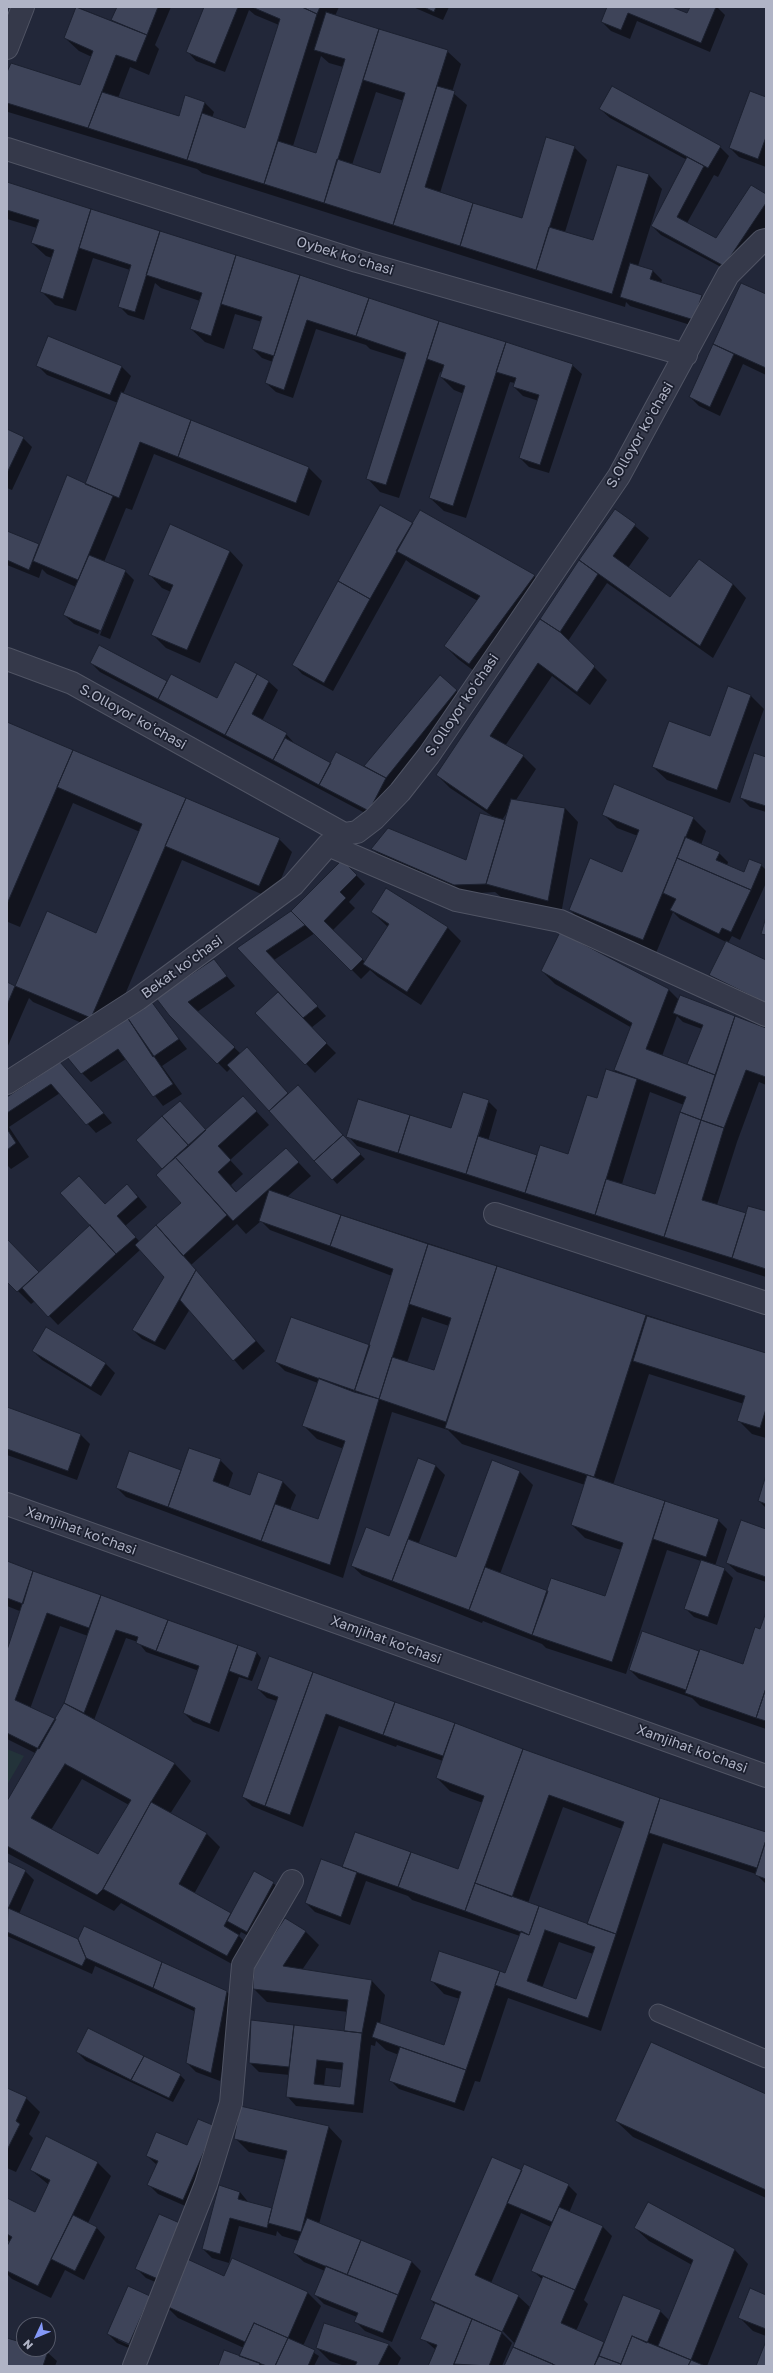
<!DOCTYPE html>
<meta charset="utf-8">
<style>
body{margin:0}
#map{position:relative;width:773px;height:2373px;overflow:hidden;background:#222739;font-family:"Golos Text",sans-serif}
canvas{display:block}
.frame{position:absolute;inset:0;border:8px solid #b0b4c6;pointer-events:none}
.north{position:absolute;left:16px;top:2317px;width:40px;height:40px;box-sizing:border-box;background:#1b1f2e;border:1px solid #575b6b;border-radius:50%;rotate:226deg;font-size:11px;font-weight:700;line-height:16px;text-align:center;color:#b0b4c6}
.north::after{content:'';display:block;margin:auto;width:14px;height:18px;background:#8498f7;clip-path:polygon(50% 0,100% 100%,50% 72%,0 100%)}
</style>
<div id="map">
<canvas width="773" height="2373"></canvas>
<div class="frame"></div>
<div class="north">N</div>
</div>
<script>
const context = document.querySelector('canvas').getContext('2d');
context.lineJoin = 'round';
function fill(path, color) { context.fillStyle = color; context.fill(path, 'evenodd'); }
const poly = rows => new Path2D(rows.map(r => 'M' + r).join(''));
function stroke(path, color, width, dash) { context.strokeStyle = color; context.lineWidth = width; context.lineCap = dash ? 'butt' : 'round'; context.setLineDash(dash || []); context.stroke(path); }
function label(font, color, halo, rows, align = 'center') {
  context.font = font + ' "Golos Text",sans-serif'; context.lineWidth = 3.5; context.setLineDash([]); context.textBaseline = 'middle'; context.strokeStyle = halo; context.fillStyle = color; for (const [text, x, y, turn = 0] of rows) {
    context.save(); context.translate(x, y); context.rotate((+turn || 0) * Math.PI / 180); context.textAlign = isNaN(turn) ? turn : align; if (halo) context.strokeText(text, 0, 0); context.fillText(text, 0, 0); context.restore();
  }
}
fill(poly([
 [7,1749,24,1756,7,1785]
]), '#23333a');
fill(poly([
 [77,7,112,21,118,7,171,7,155,45,159,49,149,75,130,67,118,98,180,117,186,97,205,103,214,112,212,118,246,129,279,25,255,15,249,10,225,72,196,61,187,51,204,7,339,7,335,16,447,51,461,64,452,92,467,105,440,193,522,219,574,147,587,160,565,232,594,241,618,166,649,175,662,189,638,266,653,271,662,280,661,283,702,296,711,305,703,329,630,306,626,302,625,307,202,173,197,169,8,112,7,74,81,86,92,57,79,51,65,38],
 [321,56,329,63,343,67,316,154,293,146],
 [376,92,404,101,381,174,352,165],
 [699,300,702,300,694,325],
 [413,7,449,7,443,20],
 [608,7,670,7,688,14,691,7,717,7,725,15,710,52,637,21,630,39,611,31,602,22],
 [766,98,766,167,739,157,730,148],
 [600,109,720,147,729,156,718,177,714,175,687,223,716,239,766,196,766,226,734,274,661,235,652,226,687,160,610,118],
 [7,183,572,365,582,374,549,473,529,467,520,458,539,401,523,396,514,387,515,383,510,382,466,518,444,511,430,498,464,394,454,390,441,377,442,373,440,372,399,498,380,492,367,478,405,360,370,349,366,345,316,329,293,398,276,392,266,383,273,362,262,358,253,349,262,322,235,314,224,349,205,342,191,329,200,301,161,288,155,283,144,320,128,315,119,306,130,270,93,258,76,311,55,305,41,291,52,258,46,256,32,243,37,228,7,219],
 [741,284,766,295,766,375,743,364,720,416,699,406,690,397],
 [38,366,122,367,131,376,123,394,309,468,322,481,309,516,154,454,132,510,126,508,104,562,125,571,134,580,110,639,100,635,125,574,123,574,98,634,74,624,64,615,76,587,47,574,42,569,39,578,7,565,7,532,40,546,86,486,118,403,47,375],
 [7,430,23,438,32,447,12,490,7,488],
 [616,510,649,538,628,568,670,598,700,560,733,584,746,598,713,658,607,583,568,641,607,680,590,705,552,676,505,746,523,756,536,769,516,800,565,808,578,822,561,914,501,897,495,892,464,894,382,858,373,849,467,862,495,818,450,788,437,775],
 [508,811,506,822,502,820],
 [413,525,534,576,547,589,482,677,458,659,445,646,478,601,411,564,406,560,333,691,302,674,293,664],
 [230,551,243,565,200,663,166,648,152,634,171,592,162,588,149,574],
 [100,646,168,682,217,699,268,681,278,690,262,721,286,734,295,744,331,764,365,768,440,676,466,700,378,820,100,672,91,663],
 [729,688,751,696,764,709,730,803,667,780,653,767,711,738],
 [7,723,279,839,292,852,273,899,182,860,110,1030,151,1003,187,1049,162,1066,182,1094,163,1106,126,1059,91,1082,82,1073,105,1033,33,1002,29,998,7,1048,7,983,16,987,47,913,97,934,140,832,73,803,20,927,8,922,7,926],
 [766,758,766,812,750,807,741,798],
 [603,814,693,818,706,831,701,845,719,853,728,862,727,866,744,874,761,865,766,870,766,883,740,940,732,936,728,943,766,962,766,1007,720,984,711,975,726,942,680,919,673,912,656,953,583,923,570,910,623,873,638,836,617,828],
 [342,861,365,884,349,902,355,908,333,930,365,962,388,927,372,912,386,889,448,928,461,941,421,1005,378,977,370,970,361,979,315,933,274,960,326,1016,311,1028,336,1053,315,1073,257,1013,279,992,239,949,292,912],
 [561,934,669,990,679,1000,681,996,766,1029,766,1085,759,1082,737,1142,717,1205,747,1215,766,1212,766,1277,357,1146,348,1136,452,1130,488,1101,497,1110,488,1141,536,1156,569,1156,597,1099,606,1070,615,1071,632,1028,555,984,542,971],
 [677,1016,683,1022,702,1029,688,1066,662,1056],
 [650,1092,684,1105,655,1195,622,1184],
 [486,1105,488,1105,477,1142,475,1141],
 [214,961,235,986,197,1012,241,1054,256,1057,289,1094,351,1145,365,1159,337,1184,231,1068,227,1072,170,1014],
 [69,1072,112,1123,96,1133,60,1093,9,1127,29,1157,11,1169,7,1165,7,1098],
 [180,1102,206,1131,256,1111,269,1125,230,1160,243,1174,231,1185,237,1193,286,1149,311,1176,287,1197,766,1354,766,1438,752,1434,738,1420,744,1404,649,1374,613,1485,718,1520,727,1529,715,1566,724,1569,733,1578,717,1625,694,1617,685,1608,701,1561,667,1550,626,1674,546,1648,542,1644,483,1621,482,1623,362,1575,352,1566,390,1537,435,1465,445,1475,418,1545,456,1559,493,1461,520,1472,533,1485,500,1574,548,1592,606,1597,621,1550,585,1538,572,1525,585,1485,462,1444,448,1430,392,1412,343,1578,126,1497,117,1488,130,1452,182,1471,220,1460,233,1473,228,1488,251,1496,283,1482,296,1495,290,1510,318,1520,344,1449,317,1439,303,1425,318,1383,285,1371,276,1362,370,1346,392,1276,270,1230,261,1221,246,1234,237,1224,191,1265,265,1351,243,1370,190,1309,165,1350,142,1339,133,1330,165,1277,140,1250,58,1325,35,1301,31,1304,7,1280,7,1239,39,1273,91,1225,105,1205,136,1194,147,1207,125,1226,140,1242,182,1203,164,1169,138,1140],
 [422,1317,449,1326,435,1371,407,1363],
 [47,1329,106,1364,115,1373,101,1396,42,1360,33,1351],
 [7,1408,81,1435,90,1444,77,1480,7,1455],
 [766,1479,766,1508,759,1501],
 [766,1530,766,1582,737,1572,727,1563],
 [7,1563,238,1646,257,1653,261,1658,252,1681,239,1677,219,1732,193,1722,184,1713,199,1671,146,1652,138,1642,126,1638,94,1720,175,1764,191,1781,170,1814,207,1834,220,1847,194,1894,232,1914,254,1873,273,1883,283,1892,256,1940,241,1932,239,1936,252,1949,241,1969,121,1903,114,1911,7,1853,7,1803,37,1754,7,1739,7,1653,22,1612,7,1606],
 [60,1626,88,1636,65,1703,56,1721,30,1709],
 [82,1779,129,1805,98,1855,51,1830],
 [766,1615,766,1729,700,1706,692,1698,639,1679,630,1670,643,1632,700,1653,743,1665],
 [258,1689,394,1703,660,1799,766,1832,766,1884,756,1874,663,1843,601,2031,508,1998,480,2082,475,2081,464,2111,399,2089,390,2080,399,2055,386,2050,376,2041,375,2046,371,2045,363,2113,296,2106,287,2096,290,2075,259,2072,250,2063,252,2021,348,2032,348,2012,267,2002,254,1989,305,1931,319,1945,302,1970,372,1981,385,1995,380,2024,444,2046,460,1999,444,1994,431,1980,506,1974,520,1936,412,1900,408,1896,366,1881,350,1925,315,1912,306,1903,342,1868,459,1871,483,1803,450,1791,437,1778,443,1761,397,1745,396,1747,339,1726,303,1827,252,1806,243,1797,277,1701,267,1698],
 [563,1807,622,1829,588,1925,528,1903],
 [559,1942,593,1954,577,2000,542,1988],
 [326,2068,343,2070,340,2088,324,2086],
 [7,1862,25,1871,34,1880,19,1914,79,1941,85,1928,227,1992,236,2001,220,2081,196,2072,187,2063,196,2012,95,1966,92,1974,7,1936],
 [77,2052,180,2075,185,2080,173,2102,86,2061],
 [7,2089,26,2098,40,2112,29,2134,33,2138,16,2172,7,2168],
 [766,2095,766,2198,633,2137,616,2121],
 [241,2107,329,2127,342,2141,319,2224,411,2261,421,2271,392,2342,365,2331,356,2322,357,2317,324,2304,315,2295,325,2271,304,2262,294,2253,299,2241,282,2236,277,2231,276,2236,239,2226,229,2263,212,2258,203,2249,220,2187,240,2192,249,2203,272,2210,286,2160,249,2152,236,2139],
 [214,2127,192,2209,158,2194,149,2185,157,2165,147,2156,187,2147],
 [47,2138,98,2163,111,2176,88,2223,96,2227,105,2237,84,2280,65,2270,51,2298,12,2279,7,2274,7,2249,10,2242,7,2240,7,2199,35,2213,49,2185,31,2170],
 [522,2171,568,2185,577,2194,569,2213,603,2227,612,2236,584,2300,588,2304,576,2331,604,2344,660,2311,669,2320,692,2265,649,2241,635,2228,649,2203,735,2250,748,2264,707,2366,505,2366,518,2347,500,2328,498,2329,512,2343,502,2366,429,2366,436,2350,422,2338,435,2305,431,2300],
 [521,2213,551,2227,532,2270,543,2280,531,2308,518,2296,491,2283],
 [160,2215,167,2287,146,2278,137,2269],
 [232,2259,308,2293,321,2306,303,2346,319,2356,314,2366,219,2366,240,2357,244,2348,178,2318,165,2305,225,2277],
 [150,2296,138,2352,117,2343,108,2334],
 [118,2338,134,2345,133,2347,118,2340],
 [766,2296,766,2336,753,2331,740,2318],
 [7,2339,24,2344,24,2349,47,2352,57,2361,55,2366,7,2366],
 [388,2344,401,2358,397,2366,345,2366,330,2361,317,2348]
]), '#0007');
const building = poly([
 [76,7,147,35,136,62,116,55,88,128,7,103,7,72,11,63,80,85,93,51,64,38,76,7],
 [117,7,158,7,147,35,111,20,117,7],
 [204,7,238,7,215,64,186,52,204,7],
 [252,7,302,7,317,14,264,184,187,160,202,113,245,128,280,19,252,7],
 [302,7,320,7,317,14,302,7],
 [424,7,436,7,434,12,424,7],
 [607,7,672,7,687,13,690,7,716,7,701,43,628,13,621,30,601,22,607,7],
 [326,12,379,29,324,203,264,184,278,141,316,153,345,59,314,50,326,12],
 [379,29,448,50,393,225,324,203,337,159,380,173,405,93,363,80,379,29],
 [437,86,455,91,425,187,473,203,460,246,393,225,437,86],
 [612,86,721,146,708,168,599,109,612,86],
 [750,91,766,97,766,137,758,159,729,148,750,91],
 [102,92,179,116,185,95,205,102,187,160,88,128,102,92],
 [546,137,575,146,536,270,460,246,473,203,522,218,546,137],
 [687,157,704,166,677,217,716,238,751,185,766,194,766,203,724,266,651,226,687,157],
 [617,165,649,174,612,294,536,270,549,227,593,240,617,165],
 [7,182,91,209,63,299,40,292,54,250,31,243,39,220,7,210,7,182],
 [91,209,160,231,135,312,118,307,131,265,79,248,91,209],
 [160,231,236,255,211,336,190,329,202,293,146,275,160,231],
 [236,255,300,275,274,356,252,349,262,317,221,304,236,255],
 [630,263,653,270,650,279,702,295,694,320,620,297,630,263],
 [300,275,369,298,356,336,307,320,284,390,265,383,300,275],
 [741,283,766,294,766,368,713,344,741,283],
 [369,298,439,321,386,485,366,479,406,353,356,336,369,298],
 [439,321,506,342,453,506,429,498,465,386,440,377,444,365,427,359,439,321],
 [48,336,122,366,110,395,36,366,48,336],
 [506,342,573,364,540,465,519,458,539,395,513,387,516,378,496,372,506,342],
 [713,344,734,354,710,407,689,397,713,344],
 [121,392,191,420,178,457,140,442,119,498,85,484,121,392],
 [191,420,309,467,296,503,178,457,191,420],
 [7,429,24,437,7,473,7,429],
 [67,475,113,496,78,580,33,561,67,475],
 [380,505,413,523,370,599,338,581,380,505],
 [615,509,636,524,613,556,670,597,699,559,733,584,700,646,579,560,615,509],
 [420,510,535,575,469,664,444,646,480,596,396,551,420,510],
 [170,524,230,551,187,650,151,635,173,585,148,575,170,524],
 [7,531,39,544,29,570,7,560,7,531],
 [89,555,126,570,101,631,63,615,89,555],
 [579,560,598,574,560,632,540,619,579,560],
 [338,581,370,599,324,683,292,665,338,581],
 [540,619,560,632,595,666,577,692,538,663,490,736,524,755,487,810,436,775,540,619],
 [99,645,167,681,158,699,90,663,99,645],
 [235,662,257,674,225,735,158,699,171,674,217,698,235,662],
 [257,674,269,681,252,714,287,733,273,760,225,735,257,674],
 [440,675,457,690,386,778,364,766,440,675],
 [728,686,751,695,717,790,652,767,669,721,710,736,728,686],
 [7,722,73,750,7,904,7,722],
 [285,738,331,763,319,785,273,760,285,738],
 [73,750,186,798,91,1018,15,986,47,911,96,933,142,824,57,787,73,750],
 [336,752,386,778,369,811,319,785,336,752],
 [754,753,766,757,766,806,740,798,754,753],
 [614,784,694,817,643,940,569,910,590,858,622,872,639,830,602,815,614,784],
 [186,798,280,838,259,886,165,846,186,798],
 [511,799,565,808,548,901,486,884,511,799],
 [480,813,505,820,486,884,454,885,371,849,388,828,466,860,480,813],
 [685,837,720,852,716,860,744,872,749,859,762,864,751,890,677,858,685,837],
 [677,858,751,890,731,932,722,928,719,934,670,910,676,899,663,893,677,858],
 [342,860,357,875,340,892,346,898,324,921,363,959,351,971,291,911,342,860],
 [386,888,448,927,407,992,363,964,389,924,371,912,386,888],
 [291,911,305,925,266,951,318,1006,303,1018,237,948,291,911],
 [766,917,766,935,761,934,766,917],
 [560,932,669,989,646,1049,715,1075,701,1120,680,1112,686,1097,614,1070,632,1023,541,971,560,932],
 [726,941,766,960,766,1003,709,975,726,941],
 [214,959,227,976,188,1002,235,1047,217,1064,169,1015,156,998,214,959],
 [7,982,15,986,7,1005,7,982],
 [278,992,327,1043,305,1065,255,1013,278,992],
 [680,995,735,1016,715,1075,687,1064,703,1025,673,1013,680,995],
 [151,1001,179,1039,153,1057,127,1017,151,1001],
 [735,1016,766,1028,766,1077,746,1070,724,1128,701,1120,735,1016],
 [127,1017,173,1084,153,1097,118,1049,81,1074,67,1057,127,1017],
 [247,1047,288,1093,269,1111,227,1065,247,1047],
 [60,1062,104,1113,86,1125,51,1084,7,1113,7,1097,60,1062],
 [606,1069,637,1079,595,1215,525,1193,540,1145,568,1154,587,1095,597,1098,606,1069],
 [298,1085,343,1135,314,1161,269,1111,298,1085],
 [463,1092,489,1100,466,1174,398,1153,410,1115,451,1128,463,1092],
 [243,1096,257,1111,218,1146,231,1160,218,1172,236,1192,286,1148,299,1162,233,1221,175,1157,243,1096],
 [358,1099,410,1115,398,1153,346,1137,358,1099],
 [180,1101,206,1130,189,1146,162,1116,180,1101],
 [680,1112,701,1120,664,1237,595,1215,606,1179,655,1194,680,1112],
 [162,1116,189,1146,162,1169,136,1140,162,1116],
 [701,1120,724,1128,702,1200,746,1213,732,1258,664,1237,701,1120],
 [7,1129,16,1143,7,1150,7,1129],
 [343,1135,361,1154,332,1180,314,1161,343,1135],
 [478,1136,537,1155,525,1193,466,1174,478,1136],
 [175,1157,227,1215,183,1256,156,1225,181,1203,156,1175,175,1157],
 [79,1176,105,1204,127,1184,138,1197,117,1216,136,1237,116,1254,60,1193,79,1176],
 [269,1190,341,1215,330,1246,259,1221,269,1190],
 [748,1206,766,1211,766,1269,732,1258,748,1206],
 [341,1215,428,1244,379,1399,354,1392,393,1269,330,1246,341,1215],
 [90,1225,116,1254,48,1317,22,1288,90,1225],
 [156,1225,196,1270,155,1342,132,1330,164,1277,135,1245,156,1225],
 [7,1239,39,1272,17,1292,7,1282,7,1239],
 [428,1244,497,1266,446,1422,379,1399,392,1357,434,1370,451,1318,409,1304,428,1244],
 [497,1266,646,1315,594,1477,445,1428,497,1266],
 [196,1270,256,1341,233,1361,180,1300,196,1270],
 [647,1316,766,1353,766,1409,760,1428,737,1421,745,1396,633,1361,647,1316],
 [291,1317,370,1345,354,1392,275,1362,291,1317],
 [46,1327,106,1363,91,1387,32,1351,46,1327],
 [319,1378,379,1399,330,1565,261,1541,275,1504,318,1519,345,1441,302,1426,319,1378],
 [7,1407,81,1434,68,1471,7,1449,7,1407],
 [189,1448,221,1459,213,1481,250,1495,258,1472,283,1481,261,1541,168,1507,189,1448],
 [129,1451,181,1470,168,1507,116,1488,129,1451],
 [418,1458,436,1465,392,1581,351,1566,366,1527,389,1536,418,1458],
 [492,1460,520,1471,469,1610,392,1581,408,1539,456,1557,492,1460],
 [587,1475,665,1501,612,1662,532,1635,551,1578,605,1596,623,1543,571,1525,587,1475],
 [766,1475,766,1504,758,1501,766,1475],
 [665,1501,719,1519,706,1557,653,1539,665,1501],
 [741,1520,766,1529,766,1577,726,1563,741,1520],
 [701,1560,725,1568,708,1617,684,1609,701,1560],
 [7,1561,33,1571,23,1604,7,1598,7,1561],
 [485,1567,548,1591,532,1635,469,1610,485,1567],
 [33,1571,101,1595,89,1628,47,1613,15,1700,56,1719,39,1749,7,1733,7,1650,33,1571],
 [101,1595,168,1620,156,1651,136,1643,138,1637,116,1630,84,1713,64,1703,101,1595],
 [766,1612,766,1688,756,1718,685,1693,700,1649,743,1664,755,1627,760,1629,766,1612],
 [168,1620,238,1645,210,1724,183,1713,199,1666,156,1651,168,1620],
 [642,1631,699,1651,686,1690,629,1670,642,1631],
 [238,1645,257,1652,248,1678,229,1671,238,1645],
 [269,1656,313,1672,265,1806,242,1797,278,1697,257,1689,269,1656],
 [313,1672,395,1702,383,1735,326,1714,290,1815,265,1806,313,1672],
 [766,1688,766,1721,756,1718,766,1688],
 [395,1702,455,1723,443,1756,383,1735,395,1702],
 [64,1703,175,1763,151,1802,103,1889,97,1895,7,1846,7,1801,64,1703],
 [65,1764,131,1800,98,1854,31,1818,65,1764],
 [455,1723,523,1749,465,1911,398,1887,411,1852,458,1869,484,1796,436,1778,455,1723],
 [523,1749,660,1798,616,1934,587,1924,624,1822,549,1795,512,1897,475,1883,523,1749],
 [660,1798,766,1832,766,1840,757,1868,649,1833,660,1798],
 [151,1802,207,1833,179,1884,231,1913,224,1926,239,1935,227,1956,103,1889,151,1802],
 [355,1832,411,1852,398,1887,342,1867,355,1832],
 [766,1840,766,1879,755,1875,766,1840],
 [321,1859,357,1872,341,1917,305,1903,321,1859],
 [7,1861,26,1870,7,1911,7,1861],
 [254,1871,274,1882,247,1932,227,1921,254,1871],
 [475,1883,539,1906,529,1935,465,1911,475,1883],
 [539,1906,616,1934,588,2018,495,1985,500,1971,505,1973,521,1931,529,1935,539,1906],
 [545,1930,595,1947,576,1999,527,1981,545,1930],
 [8,1908,78,1939,86,1958,82,1966,7,1932,8,1908],
 [285,1918,306,1931,283,1966,372,1980,362,2033,344,2031,348,2000,253,1989,254,1965,285,1918],
 [84,1926,162,1962,153,1988,86,1958,78,1939,84,1926],
 [439,1951,500,1971,466,2070,372,2037,377,2022,444,2045,461,1992,430,1981,439,1951],
 [162,1962,227,1991,211,2073,186,2063,195,2008,153,1988,162,1962],
 [251,2020,294,2025,289,2067,249,2063,251,2020],
 [294,2025,362,2033,354,2105,286,2097,294,2025],
 [317,2060,343,2063,340,2087,314,2084,317,2060],
 [88,2028,144,2056,131,2080,76,2052,88,2028],
 [651,2042,766,2094,766,2190,615,2121,651,2042],
 [400,2047,466,2070,455,2103,389,2081,400,2047],
 [144,2056,181,2074,169,2098,131,2080,144,2056],
 [7,2088,27,2097,16,2121,20,2124,7,2150,7,2088],
 [240,2106,329,2126,301,2232,268,2223,287,2151,234,2139,240,2106],
 [198,2119,215,2126,183,2200,147,2185,158,2161,146,2156,156,2132,187,2145,198,2119],
 [46,2136,98,2162,38,2286,7,2271,7,2246,12,2237,7,2234,7,2198,35,2212,50,2180,30,2170,46,2136],
 [492,2157,522,2170,475,2275,519,2295,502,2332,430,2300,492,2157],
 [524,2164,569,2184,552,2222,507,2203,524,2164],
 [219,2185,240,2192,238,2199,272,2208,267,2228,230,2218,220,2254,202,2249,219,2185],
 [648,2202,735,2249,691,2360,658,2346,693,2260,634,2228,648,2202],
 [559,2207,603,2226,575,2290,531,2271,559,2207],
 [159,2214,182,2224,158,2279,135,2269,159,2214],
 [73,2215,97,2227,75,2271,51,2259,73,2215],
 [307,2218,361,2240,347,2275,293,2253,307,2218],
 [361,2240,412,2261,398,2295,347,2275,361,2240],
 [185,2258,224,2276,232,2258,308,2292,288,2338,254,2323,245,2342,164,2305,185,2258],
 [326,2266,398,2295,383,2333,354,2322,358,2313,314,2295,326,2266],
 [543,2276,575,2290,561,2323,604,2342,594,2366,557,2366,513,2347,543,2276],
 [128,2286,150,2296,129,2344,107,2334,128,2286],
 [750,2288,766,2295,766,2329,738,2318,750,2288],
 [623,2295,661,2310,647,2343,632,2336,621,2364,599,2356,623,2295],
 [435,2303,472,2319,453,2366,428,2366,437,2345,420,2339,435,2303],
 [472,2319,502,2332,489,2366,454,2364,472,2319],
 [254,2323,288,2338,275,2366,267,2366,239,2356,254,2323],
 [324,2323,389,2344,378,2366,355,2366,357,2362,316,2348,324,2323],
 [632,2336,691,2360,688,2366,620,2366,632,2336],
 [7,2338,24,2343,24,2349,48,2351,43,2366,7,2366,7,2338],
 [288,2338,315,2350,308,2366,275,2366,288,2338],
 [766,2341,766,2366,756,2366,766,2341],
 [513,2347,553,2364,553,2366,504,2366,513,2347],
 [224,2350,260,2363,259,2366,218,2366,224,2350],
 [599,2356,621,2364,620,2366,594,2366,599,2356],
 [691,2360,705,2366,688,2366,691,2360]
]);
fill(building, '#3e4459');
stroke(building, '#1c2130', 1);
const lane = poly([
 [658,2013,766,2059]
]);
const street = poly([
 [7,48,23,7],
 [7,149,357,261,686,355],
 [7,659,72,683,344,834,357,832,374,819,400,792,429,755,619,476,728,275,762,241,766,240],
 [328,845,456,900,560,921,766,1015],
 [7,1083,138,999,293,885,328,845,339,837],
 [495,1214,766,1303],
 [7,1504,766,1776],
 [134,2366,206,2184,231,2103,243,1965,292,1881]
]);
stroke(lane, '#505464', 19);
stroke(street, '#505464', 24);
stroke(lane, '#35394a', 17);
stroke(street, '#35394a', 22);
label('14px', '#b0b4c6', '#1b1f2e', [
 ["Oybek koʻchasi",345,256,17],
 ["S.Olloyor koʻchasi",640,435,-60],
 ["S.Olloyor koʻchasi",462,705,-56],
 ["S.Olloyor koʻchasi",133,717,29],
 ["Bekat ko'chasi",182,967,-36],
 ["Xamjihat ko'chasi",81,1531,20],
 ["Xamjihat ko'chasi",386,1640,20],
 ["Xamjihat ko'chasi",692,1749,20]
]);
</script>
